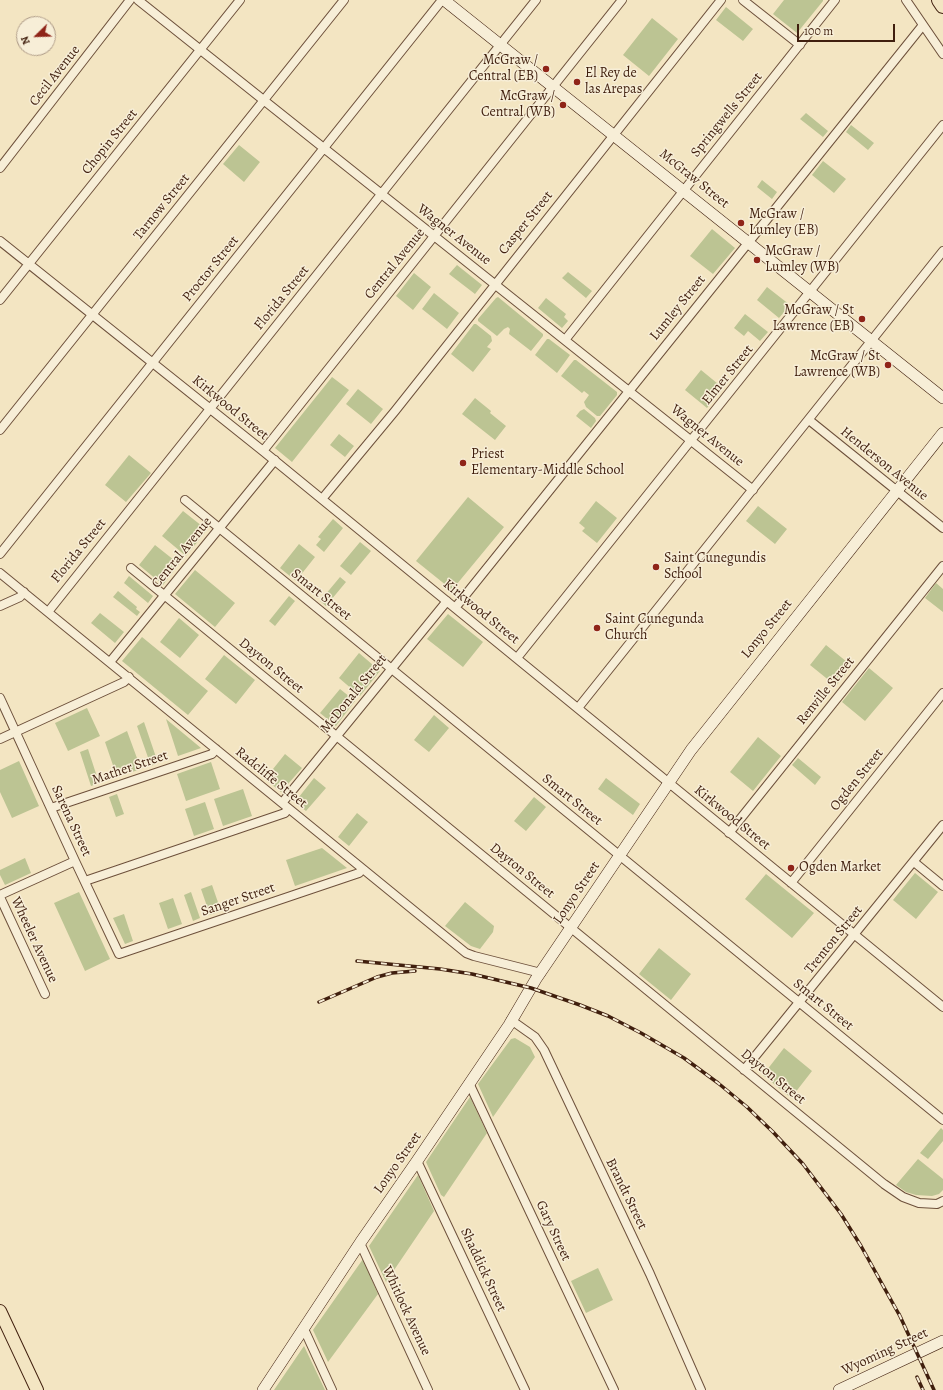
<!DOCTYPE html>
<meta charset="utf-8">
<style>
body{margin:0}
#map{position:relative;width:943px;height:1390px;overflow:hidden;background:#f3e5c2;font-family:Alegreya,serif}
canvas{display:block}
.north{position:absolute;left:16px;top:16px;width:40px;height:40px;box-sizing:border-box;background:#f7eed7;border:1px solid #ae9b87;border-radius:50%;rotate:247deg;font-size:11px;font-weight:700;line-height:16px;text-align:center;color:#401f0e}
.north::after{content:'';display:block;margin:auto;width:14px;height:18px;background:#8f2418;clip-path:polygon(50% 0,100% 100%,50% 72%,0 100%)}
.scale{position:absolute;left:797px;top:24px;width:98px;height:18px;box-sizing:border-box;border:2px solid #401f0e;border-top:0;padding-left:5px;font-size:12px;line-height:14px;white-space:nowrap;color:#401f0e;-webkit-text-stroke:3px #f7eed7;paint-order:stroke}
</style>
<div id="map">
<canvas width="943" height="1390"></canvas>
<div class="north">N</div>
<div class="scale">100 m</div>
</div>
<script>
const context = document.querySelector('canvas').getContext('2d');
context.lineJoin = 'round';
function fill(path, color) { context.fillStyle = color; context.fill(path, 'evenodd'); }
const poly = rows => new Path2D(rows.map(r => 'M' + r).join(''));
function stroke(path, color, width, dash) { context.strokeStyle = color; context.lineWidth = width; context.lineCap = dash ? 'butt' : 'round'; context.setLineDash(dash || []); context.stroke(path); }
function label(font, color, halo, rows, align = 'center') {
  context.font = font + ' Alegreya,serif'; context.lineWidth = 3; context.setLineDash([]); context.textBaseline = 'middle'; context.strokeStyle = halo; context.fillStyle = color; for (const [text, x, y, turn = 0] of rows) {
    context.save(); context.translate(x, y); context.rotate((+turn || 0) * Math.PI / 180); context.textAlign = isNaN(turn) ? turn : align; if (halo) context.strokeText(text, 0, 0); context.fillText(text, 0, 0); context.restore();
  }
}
fill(poly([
 [784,0,823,0,823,1,797,33,773,14],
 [726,7,753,29,743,41,716,20],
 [652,18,678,39,649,76,623,55],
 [806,113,828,131,823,137,800,119],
 [851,125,874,143,868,150,846,132],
 [239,145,260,162,244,182,223,164],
 [823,161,846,179,834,193,812,175],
 [762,180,777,192,772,199,757,187],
 [712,229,735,248,713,274,690,256],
 [457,265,482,285,475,294,449,274],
 [568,272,592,291,586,298,562,278],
 [414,273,431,287,413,310,396,296],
 [767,287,790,305,779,318,757,300],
 [434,293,459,313,447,329,422,309],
 [498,297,543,334,543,336,531,351,509,334,510,329,508,327,504,329,497,336,478,321,478,319,496,298],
 [546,298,566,314,564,317,568,321,562,328,538,308],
 [745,314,768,332,760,341,748,331,744,336,734,328],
 [474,324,476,324,491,336,492,341,487,347,491,349,473,372,451,354],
 [547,339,549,339,570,355,557,373,535,355],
 [574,360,576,360,617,392,617,395,600,416,597,416,586,407,584,402,589,395,584,391,582,393,561,376],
 [701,370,723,388,707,408,685,390],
 [332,377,349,390,292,462,275,448],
 [358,389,383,409,371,424,346,404],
 [475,398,491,411,490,413,506,426,495,440,462,414],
 [584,409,595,418,596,421,591,428,576,416,580,411],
 [339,434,354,446,345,457,330,445],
 [129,455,151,473,126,502,105,485],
 [468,497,504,527,452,590,416,561],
 [596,501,617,518,597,543,582,531,585,528,579,523],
 [758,506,787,529,775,544,746,521],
 [183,511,207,530,186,556,162,536],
 [333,519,343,528,324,552,316,545,321,539,318,537],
 [360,542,371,551,351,575,340,566],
 [299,544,315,557,296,581,280,568],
 [155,545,179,564,163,585,139,565],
 [195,570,235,603,215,627,175,594],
 [129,576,153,596,148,603,124,583],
 [340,577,346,582,326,606,320,601],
 [936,583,943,589,943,612,925,598],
 [118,591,137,607,136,609,140,612,137,616,113,597],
 [289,596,295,601,275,626,269,621],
 [100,613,124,632,115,643,91,623],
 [448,614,483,642,463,667,427,639],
 [179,618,199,635,180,658,160,642],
 [142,637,208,691,188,715,122,661],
 [826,645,852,666,836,686,810,665],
 [359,653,380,671,360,696,339,678],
 [224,655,255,680,236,704,205,679],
 [869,668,893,688,865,721,842,702],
 [340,689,355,701,336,726,320,713],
 [87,708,100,736,68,751,55,723],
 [434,715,449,728,429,752,414,740],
 [166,719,201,748,178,756],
 [144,722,158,763,151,766,137,726],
 [127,731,141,769,117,777,105,742],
 [758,737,781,756,753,791,730,772],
 [88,749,99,783,91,786,80,752],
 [285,754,302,768,281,792,265,779],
 [798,758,821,777,815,785,792,765],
 [19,761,39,806,12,818,0,792,0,770],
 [211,762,220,789,186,801,177,774],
 [314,778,326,788,306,811,295,802],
 [606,778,640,804,633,815,598,789],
 [243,789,252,816,223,826,214,799],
 [117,794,124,814,116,817,109,797],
 [534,797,546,807,526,831,514,821],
 [205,802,214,829,194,836,185,809],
 [357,813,368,822,349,846,338,837],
 [322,848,347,868,295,886,286,860],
 [25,858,31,873,5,885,0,875,0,870],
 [915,873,938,892,916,919,893,900],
 [766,874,814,913,792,938,745,899],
 [212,885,221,911,210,915,201,889],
 [79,892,110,959,85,971,54,903],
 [191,892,200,918,193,921,184,895],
 [173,898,182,924,168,929,159,903],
 [465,902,494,926,493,932,480,949,471,946,445,926],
 [124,914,133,941,125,944,113,918],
 [659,948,691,974,671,1000,639,974],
 [515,1038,530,1047,535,1057,493,1117,478,1084,511,1039],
 [784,1048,812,1071,791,1098,763,1075],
 [470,1097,487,1133,444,1197,441,1195,426,1162],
 [941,1128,943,1130,943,1141,928,1159,920,1153],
 [918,1159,943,1179,943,1190,939,1194,932,1196,916,1195,906,1192,896,1185],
 [418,1175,434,1211,386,1282,369,1246],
 [363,1259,378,1294,328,1362,313,1330],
 [598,1268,613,1300,586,1313,571,1281],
 [304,1346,325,1390,274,1390]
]), '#bcc493');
const street = poly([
 [138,0,753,490],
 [743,0,800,45],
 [906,0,943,54],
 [0,168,130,0],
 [0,241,263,451,943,1007],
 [0,300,240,0],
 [565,340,835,0],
 [809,420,943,528],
 [0,430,344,0],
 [263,451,622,0],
 [322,499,395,411,721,0],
 [185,500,943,1120],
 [0,554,442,0],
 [131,568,884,1184,903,1197,919,1203,937,1204,943,1201],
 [0,573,466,953,474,956,541,973],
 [0,606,20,597,24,592],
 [455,608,923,25],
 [48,612,536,0],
 [517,658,943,125],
 [110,662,275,460],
 [0,698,75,861,119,954,359,873,362,869],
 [578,708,943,251],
 [0,739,124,682,129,677],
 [282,803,447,601],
 [51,808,212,754,216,749],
 [729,833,943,566],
 [914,862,943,886],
 [85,881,285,813,288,808],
 [791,883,943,693],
 [0,895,75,861],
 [0,897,45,994],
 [511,1020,535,1037,544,1050,650,1274,701,1390],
 [744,1070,943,825],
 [469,1083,614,1390],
 [417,1161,525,1390],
 [360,1243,428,1390],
 [304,1329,332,1390]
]);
const secondary = poly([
 [444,0,943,398],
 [263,1390,360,1243,417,1161,509,1025,536,979,691,750,943,433],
 [839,1390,943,1341]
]);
const primary = poly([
 [0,1311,37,1390]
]);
const highway = poly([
 [939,0,943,6]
]);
stroke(street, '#6d503b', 10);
stroke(secondary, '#401f0e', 12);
stroke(primary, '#401f0e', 14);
stroke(highway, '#401f0e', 16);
stroke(street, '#f7eed7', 8);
stroke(secondary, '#f7eed7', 11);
stroke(primary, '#f3e5c2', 12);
stroke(highway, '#f3e5c2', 14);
const rail = poly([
 [357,961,440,969,472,974,531,988,580,1005,608,1016,641,1033,684,1058,718,1083,747,1107,773,1132,803,1164,841,1214,861,1246,901,1318],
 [319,1002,377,977,392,973,415,971],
 [899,1314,934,1390],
 [917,1377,923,1390]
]);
stroke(rail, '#401f0e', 3.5);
stroke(rail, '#f7eed7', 2, [6]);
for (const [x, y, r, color] of [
 [546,69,4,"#8f2418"],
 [577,82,4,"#8f2418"],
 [563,105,4,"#8f2418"],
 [741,223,4,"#8f2418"],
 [757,260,4,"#8f2418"],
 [862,319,4,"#8f2418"],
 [888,365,4,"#8f2418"],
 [463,463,4,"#8f2418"],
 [656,567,4,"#8f2418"],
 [597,628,4,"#8f2418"],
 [791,868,4,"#8f2418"]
]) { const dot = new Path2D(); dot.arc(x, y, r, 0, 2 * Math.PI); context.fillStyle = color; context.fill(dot); stroke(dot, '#f7eed7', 1.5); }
label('14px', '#401f0e', '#f7eed7', [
 ["McGraw /",538,61,"right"],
 ["Central (EB)",538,77,"right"],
 ["El Rey de",585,74],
 ["las Arepas",585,90],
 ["McGraw /",555,97,"right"],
 ["Central (WB)",555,113,"right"],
 ["McGraw /",749,215],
 ["Lumley (EB)",749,231],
 ["McGraw /",765,252],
 ["Lumley (WB)",765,268],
 ["McGraw / St",854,311,"right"],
 ["Lawrence (EB)",854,327,"right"],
 ["McGraw / St",880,357,"right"],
 ["Lawrence (WB)",880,373,"right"],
 ["Priest",471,455],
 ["Elementary‑Middle School",471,471],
 ["Saint Cunegundis",664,559],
 ["School",664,575],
 ["Saint Cunegunda",605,620],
 ["Church",605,636],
 ["Ogden Market",799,868]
], 'left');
label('14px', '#401f0e', '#f7eed7', [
 ["Cecil Avenue",55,76,-52],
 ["Springwells Street",727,115,-51],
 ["Chopin Street",110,142,-51],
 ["McGraw Street",694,179,39],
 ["Tarnow Street",162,207,-51],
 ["Casper Street",526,223,-51],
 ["Wagner Avenue",454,235,38],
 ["Central Avenue",395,264,-51],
 ["Proctor Street",211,269,-51],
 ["Florida Street",282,298,-51],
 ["Lumley Street",678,308,-51],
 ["Elmer Street",728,375,-51],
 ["Kirkwood Street",230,408,39],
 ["Wagner Avenue",707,436,39],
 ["Henderson Avenue",884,464,39],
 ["Florida Street",79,551,-51],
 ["Central Avenue",182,553,-51],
 ["Smart Street",321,595,39],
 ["Kirkwood Street",481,612,39],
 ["Lonyo Street",767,629,-51],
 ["Dayton Street",271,666,39],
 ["Renville Street",826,691,-51],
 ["McDonald Street",354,694,-51],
 ["Mather Street",130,768,-19],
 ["Radcliffe Street",271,778,39],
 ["Ogden Street",857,780,-51],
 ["Smart Street",572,800,39],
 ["Kirkwood Street",732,818,39],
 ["Sarena Street",71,821,65],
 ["Dayton Street",522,871,39],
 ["Lonyo Street",577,893,-56],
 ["Sanger Street",238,900,-19],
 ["Wheeler Avenue",34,940,65],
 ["Trenton Street",834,940,-51],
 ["Smart Street",823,1005,39],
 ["Dayton Street",773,1077,39],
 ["Lonyo Street",398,1163,-55],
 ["Brandt Street",626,1194,64],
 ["Gary Street",553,1231,65],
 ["Shaddick Street",483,1270,65],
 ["Whitlock Avenue",406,1311,65],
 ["Wyoming Street",885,1352,-25]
]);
</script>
